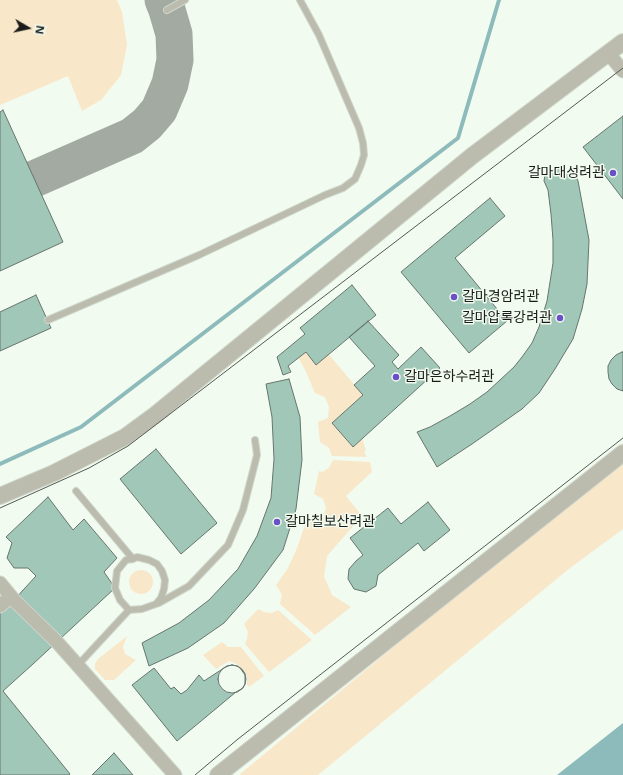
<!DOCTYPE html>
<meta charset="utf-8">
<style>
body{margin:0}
#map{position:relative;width:623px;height:775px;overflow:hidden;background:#f2fbef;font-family:"Open Sans",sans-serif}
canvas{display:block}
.north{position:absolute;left:8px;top:8px;width:40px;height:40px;-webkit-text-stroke:3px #f2fbef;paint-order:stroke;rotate:99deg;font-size:11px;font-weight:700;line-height:16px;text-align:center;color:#191c18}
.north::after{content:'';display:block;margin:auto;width:14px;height:18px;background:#191c18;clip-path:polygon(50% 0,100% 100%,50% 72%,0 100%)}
</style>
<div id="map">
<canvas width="623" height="775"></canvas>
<div class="north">N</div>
</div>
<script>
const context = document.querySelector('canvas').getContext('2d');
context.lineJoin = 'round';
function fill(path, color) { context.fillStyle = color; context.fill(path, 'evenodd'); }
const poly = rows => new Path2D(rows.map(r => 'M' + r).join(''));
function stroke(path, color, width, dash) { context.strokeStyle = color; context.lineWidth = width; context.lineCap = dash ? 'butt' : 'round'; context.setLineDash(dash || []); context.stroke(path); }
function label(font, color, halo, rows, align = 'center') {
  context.font = font + ' "Open Sans","Noto Sans KR",sans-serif'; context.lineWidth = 3; context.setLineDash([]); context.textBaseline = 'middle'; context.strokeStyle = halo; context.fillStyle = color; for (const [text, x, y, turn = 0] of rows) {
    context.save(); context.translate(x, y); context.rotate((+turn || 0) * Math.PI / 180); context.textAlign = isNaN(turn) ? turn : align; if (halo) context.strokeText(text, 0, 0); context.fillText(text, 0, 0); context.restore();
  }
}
fill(poly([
 [0,0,117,0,122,12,127,45,121,75,101,100,82,111,68,76,0,105],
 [310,332,363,395,332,423,352,447,362,438,366,450,364,452,367,457,332,456,329,448,320,442,318,422,328,418,329,407,325,397,315,393,306,372,295,351],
 [623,457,623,529,570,568,318,775,239,775],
 [333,460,370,462,372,472,346,496,362,516,327,556,324,576,332,595,351,607,315,635,280,604,282,595,276,585,288,568,297,548,306,522,317,522,324,516,326,507,323,499,314,494,319,471,322,472,329,468],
 '129 582a12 12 0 1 1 24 0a12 12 0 1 1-24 0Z',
 [258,609,264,612,272,613,278,610,312,640,269,672,245,644,247,639,248,632,244,624],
 [127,636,123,647,125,654,136,660,114,680,105,680,95,669,95,664,98,659],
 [222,642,228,647,241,647,264,676,249,687,247,685,247,676,237,664,229,661,216,669,203,655]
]), '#f9e7ca');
fill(poly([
 [623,723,623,775,557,775]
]), '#8dbabb');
stroke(poly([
 [0,464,81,427,458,138,499,0]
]), '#8dbabb', 4);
stroke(poly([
 [34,179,132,136,147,124,159,110,170,84,175,60,174,34,167,10,163,0]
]), '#a3aaa1', 37);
const building = poly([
 [3,110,63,242,0,271,0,112,3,110],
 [623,116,623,199,583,147,623,116],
 [558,169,565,172,573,170,578,181,589,240,587,284,582,309,573,339,555,369,539,393,522,409,472,444,437,467,417,432,430,427,450,416,470,404,487,392,514,367,522,357,532,343,539,327,547,301,553,263,553,240,551,214,548,190,544,181,545,175,551,170,558,169],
 [490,198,505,216,455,258,507,321,469,353,401,272,490,198],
 [352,285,376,315,316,365,306,352,288,366,291,372,283,375,277,357,305,334,300,328,352,285],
 [36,295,51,328,0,351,0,312,36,295],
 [368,321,399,355,392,362,398,369,421,347,440,368,353,447,332,423,363,395,354,385,375,366,349,337,368,321],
 [622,352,623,352,623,391,617,389,612,384,609,379,608,372,608,366,611,360,616,355,622,352],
 [289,379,300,417,302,460,296,509,283,550,254,589,224,623,188,648,149,666,142,643,179,623,209,600,238,569,257,536,271,498,274,459,272,417,266,384,289,379],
 [156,449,217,523,181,554,120,479,156,449],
 [48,497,73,530,84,519,117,558,104,572,115,588,33,664,3,691,70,774,69,775,0,775,0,613,14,600,36,576,28,568,14,568,7,558,12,543,6,537,48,497],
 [428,502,450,530,424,551,418,543,378,575,376,586,366,592,354,589,348,579,349,569,356,561,363,555,350,538,388,508,401,524,428,502],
 [232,665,237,666,240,668,245,675,245,684,243,688,236,692,177,741,132,685,154,668,171,689,174,687,181,694,187,690,199,675,204,681,224,668,228,666,232,665],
 '218 679a14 14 0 1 1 28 0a14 14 0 1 1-28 0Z',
 [114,753,133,775,92,775,114,753]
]);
fill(building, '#a0c7b8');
stroke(building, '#67756f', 1);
const service = poly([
 [167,10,185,0],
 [48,320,199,255,325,195,343,188,355,179,361,165,364,155,363,143,359,128,319,35,300,0],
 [76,491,133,559],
 [159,603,189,586,228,545,243,510,257,455,255,440],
 [78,665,129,610,142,609,156,604,161,598,164,589,165,580,162,571,157,564,149,560,137,557,133,559,126,560,117,571,115,588,120,600,129,610]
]);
const minor = poly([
 [608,53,623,71],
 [0,583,14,600,57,642,175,775],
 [0,606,11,596]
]);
const tertiary = poly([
 [0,496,54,473,125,437,155,415,472,156,623,42],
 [218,775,623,453]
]);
stroke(service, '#cfd7cd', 8);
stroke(minor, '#cfd7cd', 15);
stroke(tertiary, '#cfd7cd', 18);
stroke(service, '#bbbcad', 6);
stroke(minor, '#bbbcad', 13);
stroke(tertiary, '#bbbcad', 16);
stroke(poly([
 [0,508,89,468,128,446,623,68],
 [195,775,238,739,623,438]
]), '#545953', 1);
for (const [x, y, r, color] of [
 [613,173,4,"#6950c9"],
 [454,297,4,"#6950c9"],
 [560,318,4,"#6950c9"],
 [396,377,4,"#6950c9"],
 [277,522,4,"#6950c9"]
]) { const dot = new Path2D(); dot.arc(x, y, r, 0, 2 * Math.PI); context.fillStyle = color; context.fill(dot); stroke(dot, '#f2fbef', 1.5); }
label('14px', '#191c18', '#f2fbef', [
 ["갈마대성려관",605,173,"right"],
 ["갈마경암려관",462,297],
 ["갈마압록강려관",552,318,"right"],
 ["갈마은하수려관",404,377],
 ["갈마칠보산려관",285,522]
], 'left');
</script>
